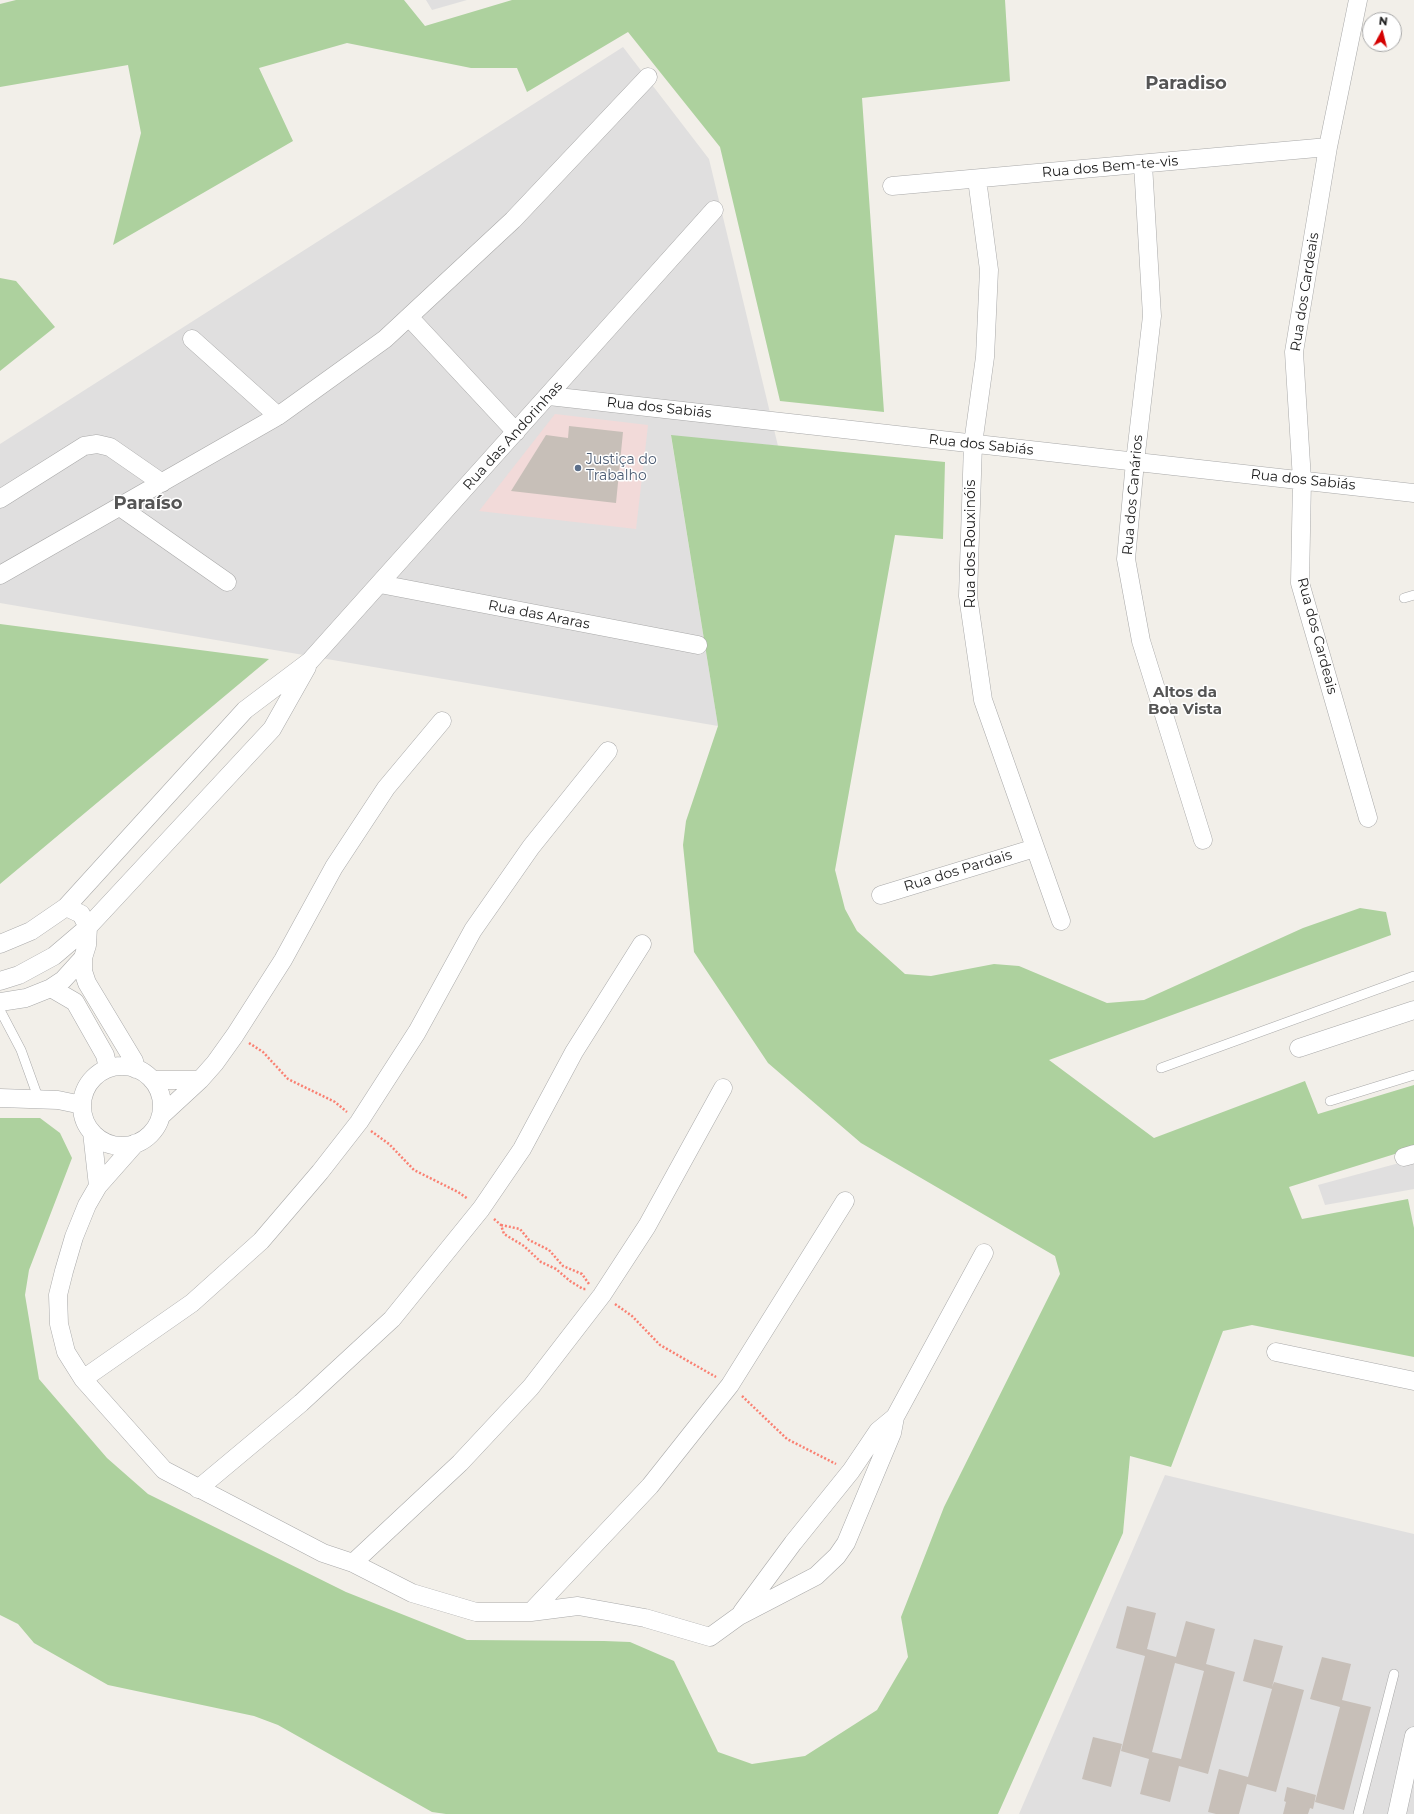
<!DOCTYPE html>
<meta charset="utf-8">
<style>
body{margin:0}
#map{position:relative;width:1414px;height:1814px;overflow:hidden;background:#f2efe9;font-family:Montserrat,sans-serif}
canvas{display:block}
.north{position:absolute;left:1362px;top:12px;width:40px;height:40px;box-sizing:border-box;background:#fff;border:1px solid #a7a7a7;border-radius:50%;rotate:7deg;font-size:11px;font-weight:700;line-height:16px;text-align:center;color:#222}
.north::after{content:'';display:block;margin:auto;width:14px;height:18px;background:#d40000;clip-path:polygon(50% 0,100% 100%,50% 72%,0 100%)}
</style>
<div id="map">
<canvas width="1414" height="1814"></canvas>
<div class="north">N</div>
</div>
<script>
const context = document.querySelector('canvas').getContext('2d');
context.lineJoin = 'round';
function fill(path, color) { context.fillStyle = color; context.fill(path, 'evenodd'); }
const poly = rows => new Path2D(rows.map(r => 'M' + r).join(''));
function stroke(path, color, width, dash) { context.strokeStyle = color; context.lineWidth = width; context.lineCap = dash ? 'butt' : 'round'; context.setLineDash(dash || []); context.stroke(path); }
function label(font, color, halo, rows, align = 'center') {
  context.font = font + ' Montserrat,sans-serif'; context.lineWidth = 3; context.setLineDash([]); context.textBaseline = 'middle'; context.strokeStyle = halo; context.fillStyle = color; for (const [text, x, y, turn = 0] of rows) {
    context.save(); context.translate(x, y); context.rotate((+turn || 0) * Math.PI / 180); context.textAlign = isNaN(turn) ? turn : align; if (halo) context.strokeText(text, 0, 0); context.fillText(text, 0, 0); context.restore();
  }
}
fill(poly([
 [426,0,467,0,432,10],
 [623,47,709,159,778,446,671,436,718,726,0,603,0,444],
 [1414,1159,1414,1189,1325,1205,1318,1185],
 [1165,1475,1414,1534,1414,1814,1019,1814]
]), '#e0dfdf');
fill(poly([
 [555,414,648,425,636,529,479,511]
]), '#f2dad9');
fill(poly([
 [16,0,404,0,425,26,512,0,1005,0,1010,81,862,98,884,412,780,401,720,147,628,32,527,92,517,68,471,68,347,43,259,68,293,141,113,245,141,133,128,65,0,87,0,4],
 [0,278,16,281,55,327,0,371],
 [671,435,945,462,943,539,895,535,835,870,845,909,857,931,905,974,931,976,994,964,1019,966,1107,1003,1144,1000,1303,928,1360,908,1386,912,1391,935,1049,1060,1154,1138,1305,1081,1318,1114,1414,1085,1414,1148,1289,1187,1302,1219,1408,1199,1414,1228,1414,1357,1252,1325,1223,1331,1171,1467,1130,1456,1123,1533,998,1814,446,1814,432,1812,278,1725,254,1716,108,1685,34,1643,18,1624,0,1615,0,1118,40,1118,60,1133,72,1158,29,1270,25,1295,39,1379,107,1458,148,1494,346,1592,467,1640,604,1641,630,1642,674,1661,718,1752,752,1764,805,1756,877,1710,908,1657,901,1617,944,1507,1060,1274,1055,1256,861,1143,768,1063,694,952,683,845,686,821,718,726],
 [0,624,269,659,0,884]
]), '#add19e');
fill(poly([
 [569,426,623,432,616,503,511,491,546,435,568,438],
 [1127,1606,1156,1613,1147,1649,1176,1657,1186,1621,1215,1629,1206,1664,1235,1672,1208,1774,1179,1766,1170,1802,1140,1794,1149,1759,1121,1751,1145,1656,1116,1648],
 [1175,1663,1204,1671,1181,1759,1152,1752],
 [1254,1639,1283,1646,1272,1687,1274,1682,1304,1690,1276,1792,1247,1784,1239,1814,1216,1814,1208,1812,1219,1769,1248,1777,1272,1689,1243,1681],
 [1322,1657,1351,1664,1342,1700,1371,1707,1344,1810,1315,1802,1340,1707,1310,1699],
 [1093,1737,1122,1744,1111,1787,1082,1779],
 [1287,1787,1316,1795,1313,1809,1310,1808,1308,1814,1283,1814,1286,1802,1284,1801]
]), '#c7bfb8');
const service = poly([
 [1404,598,1414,595],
 [0,1010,21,1050,39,1100],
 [1161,1068,1414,976],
 [1330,1101,1414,1075],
 [1358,1814,1394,1674]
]);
const minor = poly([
 [1358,0,1328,147,1294,352,1302,480,1300,583,1368,818],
 [1143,164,1152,316,1135,462,1126,559,1141,641,1203,840],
 [977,179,989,270,985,357,973,444,968,596,983,700,1061,921],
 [892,186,1328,147],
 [409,317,516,432],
 [192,339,278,416],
 [549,396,1414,493],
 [0,499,84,446,97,444,110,447,162,483],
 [120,507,227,582],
 [0,575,278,416,385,339,513,220,648,77],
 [380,584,698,645],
 [881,895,1035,848],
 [0,944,31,931,66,907,245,710,310,661,714,210],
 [83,958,83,971,87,983,134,1061,136,1069],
 [0,981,19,975,54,956,88,927,272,729,307,667],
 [51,988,75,1002,105,1055,108,1068],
 [0,1002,26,998,51,988,63,980,83,958,87,945,88,927,81,914,66,907],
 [1299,1048,1414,1010],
 '82 1106a40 40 0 1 1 80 0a40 40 0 1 1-80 0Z',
 [152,1080,200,1080,161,1116],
 [200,1080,215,1063,235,1035,283,960,334,867,386,788,442,721],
 [0,1098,58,1100,82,1105],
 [92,1132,98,1186,136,1143],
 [1404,1157,1414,1154],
 [98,1186,87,1205,74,1237,64,1271,58,1295,59,1324,66,1352,83,1379,164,1470,323,1553,353,1563,412,1593,476,1612,531,1612,578,1606,645,1618,710,1637,739,1616,816,1576,837,1556,846,1543,892,1433,895,1417,984,1253],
 [1276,1352,1414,1381],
 [83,1379,192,1303,261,1241,320,1172,359,1122,417,1032,473,930,531,847,608,751],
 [198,1489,301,1403,392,1319,481,1209,522,1149,574,1052,642,944],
 [353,1563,460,1463,531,1387,602,1295,647,1226,723,1088],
 [531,1612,650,1486,730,1385,845,1201],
 [742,1612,793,1543,851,1471,878,1431,895,1417],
 [1397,1814,1414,1736]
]);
stroke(service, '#a9a9a9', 10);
stroke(minor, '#a9a9a9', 19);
stroke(poly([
 [249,1043,263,1052,288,1079,335,1102,347,1112],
 [371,1131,389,1144,414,1170,458,1192,468,1199],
 [494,1219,501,1225,504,1234,524,1246,541,1262,556,1269,570,1281,583,1289,586,1289],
 [501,1225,520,1229,529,1240,549,1250,563,1266,582,1274,589,1284],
 [615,1304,632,1316,660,1345,716,1377],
 [742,1396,787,1439,836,1464]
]), '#fa8072', 2.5, [2, 2]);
stroke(service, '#fff', 9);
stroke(minor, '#fff', 18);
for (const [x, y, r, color] of [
 [578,468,4,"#5c6f8a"]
]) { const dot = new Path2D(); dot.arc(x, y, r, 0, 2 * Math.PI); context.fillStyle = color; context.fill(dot); stroke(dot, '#fff', 1.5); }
label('14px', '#222', '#fff', [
 ["Rua dos Bem-te-vis",1110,167,-5],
 ["Rua dos Cardeais",1305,292,-81],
 ["Rua dos Sabiás",659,408,6],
 ["Rua das Andorinhas",513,436,-48],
 ["Rua dos Sabiás",981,445,6],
 ["Rua dos Sabiás",1303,480,6],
 ["Rua dos Canários",1133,495,-85],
 ["Rua dos Rouxinóis",971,544,-90],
 ["Rua das Araras",539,615,11],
 ["Rua dos Cardeais",1317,636,75],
 ["Rua dos Pardais",958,871,-17]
]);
label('14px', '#4e5e75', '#fff', [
 ["Justiça do",586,460],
 ["Trabalho",586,476]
], 'left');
label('bold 15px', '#555', '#fff', [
 ["Altos da",1185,693],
 ["Boa Vista",1185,710]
]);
label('bold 18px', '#555', '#fff', [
 ["Paradiso",1186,84],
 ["Paraíso",148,504]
]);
</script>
